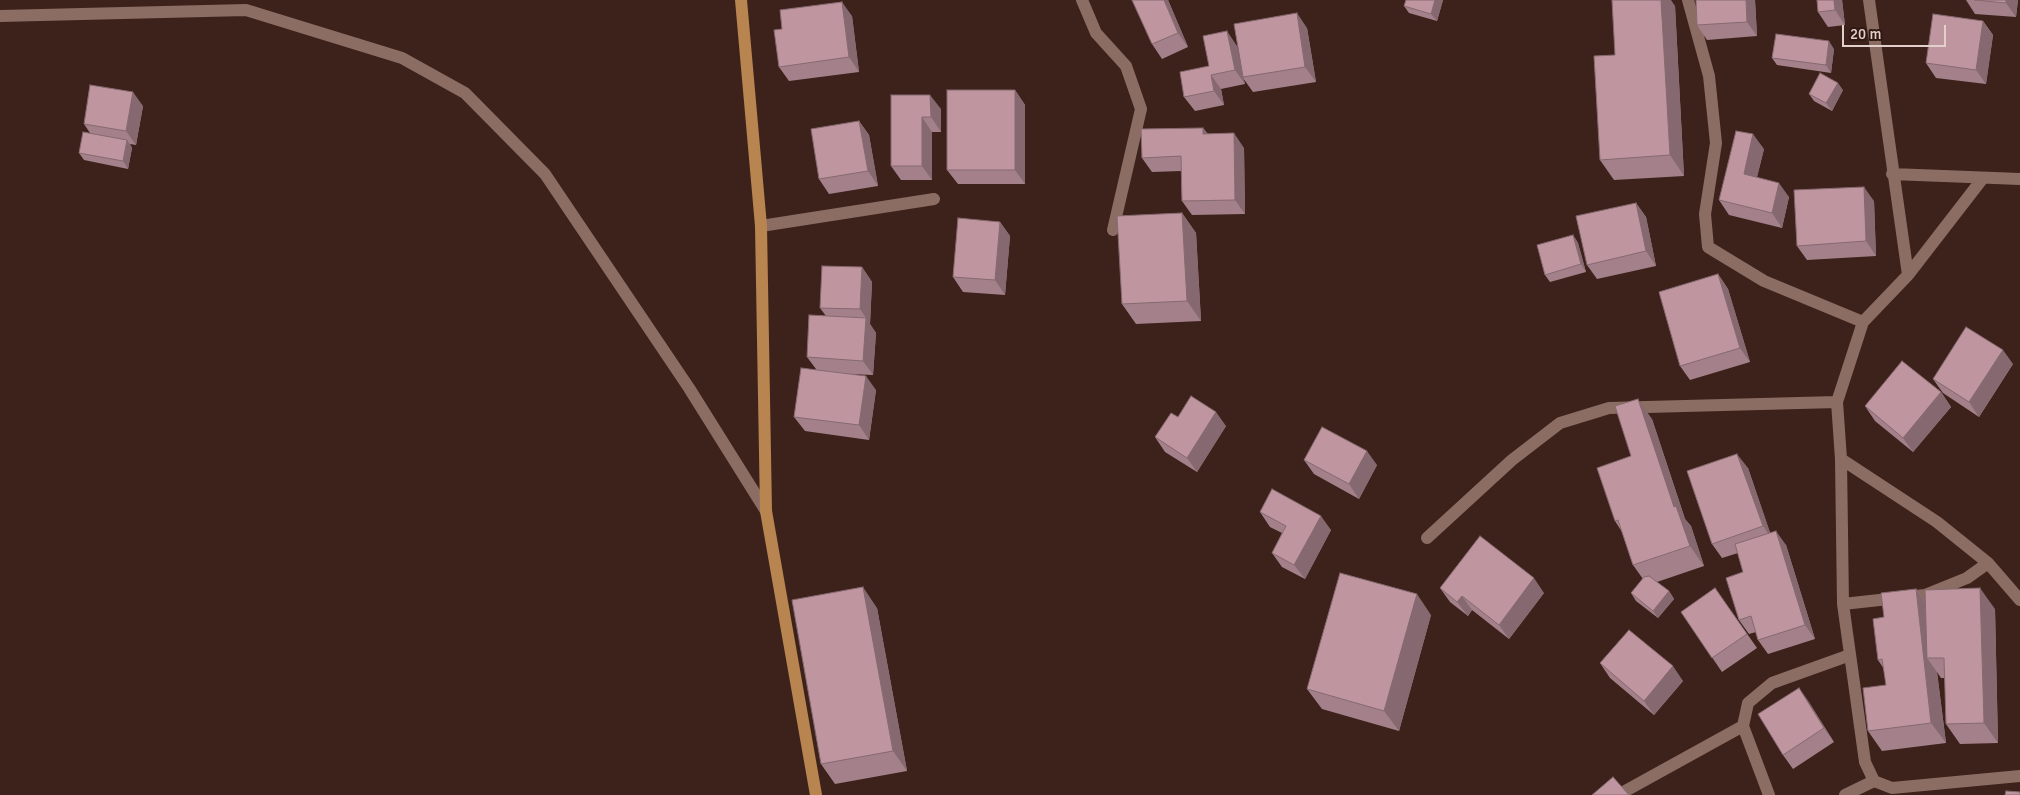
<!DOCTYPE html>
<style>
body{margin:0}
#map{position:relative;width:2020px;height:795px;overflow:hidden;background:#3c221b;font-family:Signika,sans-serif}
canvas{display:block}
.scale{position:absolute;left:1842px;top:25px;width:104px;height:22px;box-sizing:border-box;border:2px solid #e2d0cb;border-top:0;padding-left:6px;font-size:15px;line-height:18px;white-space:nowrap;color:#e2d0cb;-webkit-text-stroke:4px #311811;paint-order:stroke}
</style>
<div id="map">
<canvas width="2020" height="795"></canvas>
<div class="scale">20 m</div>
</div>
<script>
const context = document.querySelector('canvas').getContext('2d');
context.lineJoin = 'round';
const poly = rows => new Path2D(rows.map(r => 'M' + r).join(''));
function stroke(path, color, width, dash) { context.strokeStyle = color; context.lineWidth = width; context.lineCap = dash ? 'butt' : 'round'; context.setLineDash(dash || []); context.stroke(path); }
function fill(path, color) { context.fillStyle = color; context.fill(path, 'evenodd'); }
stroke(poly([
 [1082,0,1096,33,1126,66,1141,109,1113,230],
 [1688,0,1709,76,1716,143,1705,214,1708,247,1764,281,1863,322],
 [1869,0,1908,275,1863,322,1837,402,1841,459,1843,604,1865,762,1874,781,1892,788,2020,776],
 [0,16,246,10,402,58,465,93,545,174,689,388,766,511],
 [1892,174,2020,179],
 [761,226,934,199],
 [1908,275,1983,178],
 [1841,459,1937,522,1988,563,2020,600],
 [1427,538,1512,460,1560,423,1609,408,1837,402],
 [1843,604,1925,595,1967,578,1988,563],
 [1618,795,1743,726],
 [1769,795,1743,726,1748,703,1772,683,1850,655],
 [1845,795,1874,781]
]), '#8c6d64', 12);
stroke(poly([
 [741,0,761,226,766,511,816,795]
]), '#b88450', 12);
fill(poly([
 [1168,0,1188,47,1162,59,1152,44],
 [1406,0,1443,0,1437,21,1409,13,1404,6],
 [1696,0,1755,0,1757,36,1707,40,1697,25],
 [1842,0,1845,25,1828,27,1818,12],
 [1966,0,2018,0,2016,17,1975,14],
 [1675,6,1684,176,1614,180,1600,160,1615,55],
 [852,16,859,72,789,81,779,67,782,29],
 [1983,21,1993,35,1986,84,1936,78,1926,63],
 [1307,28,1316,82,1253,92,1243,78,1245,84,1221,89,1224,105,1195,111,1184,97,1237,46,1242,72],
 [1834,49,1831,73,1777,65,1772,58],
 [1015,90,1025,105,1025,184,958,184,947,170],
 [1843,90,1832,111,1814,101,1809,94],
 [891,95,941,109,941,132,932,132,932,180,901,180,891,166],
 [143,106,136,145,130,144,132,148,128,169,84,160,79,153,90,133,84,124],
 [859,121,869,135,878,186,829,194,819,179],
 [1203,128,1208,134,1244,148,1245,214,1192,215,1182,201,1181,171,1152,172,1142,158],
 [1764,149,1757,177,1789,197,1782,228,1729,215,1719,200],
 [1874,201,1876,256,1807,260,1797,246],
 [1636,203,1646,217,1656,266,1597,279,1587,265],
 [1182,213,1196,233,1201,321,1136,324,1122,304],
 [1000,222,1010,236,1005,295,963,292,953,277],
 [1573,235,1578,243,1586,272,1550,282,1545,275],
 [862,267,872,282,870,324,876,333,873,375,848,374,876,390,869,440,805,431,794,417,816,369,807,357,826,316,820,308],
 [1718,274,1728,289,1750,362,1690,380,1680,366],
 [2013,364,1979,417,1943,393,1933,379],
 [1941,392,1951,407,1913,452,1875,421,1865,406],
 [1178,417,1226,426,1197,472,1165,452,1155,437],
 [1652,419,1685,519,1691,526,1704,566,1657,582,1669,591,1674,599,1658,618,1636,601,1631,593,1643,579,1633,565,1622,532,1615,521,1631,456],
 [1304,460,1377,465,1359,499,1314,474],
 [1748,468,1770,533,1786,545,1815,639,1768,654,1758,640,1756,632,1749,634,1739,620,1743,572,1738,553,1722,558,1712,544],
 [1260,512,1331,530,1305,579,1282,567,1272,553,1282,533,1270,527],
 [1440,588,1544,593,1509,639,1472,610,1468,616,1450,602],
 [1715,588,1757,648,1722,672,1681,612],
 [1916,589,1926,603,1995,609,1998,743,1960,744,1946,724,1945,678,1941,678,1937,672,1946,743,1882,751,1868,731,1886,685,1884,669,1878,660,1884,617],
 [877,608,907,771,835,784,821,764],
 [1431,615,1399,731,1322,709,1307,689],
 [1600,663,1683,681,1654,715,1610,678],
 [1799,688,1834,742,1793,769,1783,755]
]), '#a4818a');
fill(poly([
 [1164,0,1168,0,1188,47,1178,33],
 [1435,0,1443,0,1437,21,1431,14],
 [1661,0,1671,0,1675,6,1684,176,1670,155],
 [1746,0,1755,0,1757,36,1747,22],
 [1834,0,1842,0,1845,25,1835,10],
 [2006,0,2018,0,2016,17,2006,3],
 [842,2,852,16,859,72,849,57],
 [1297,13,1307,28,1316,82,1305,67],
 [1983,21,1993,35,1986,84,1976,70],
 [1227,31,1237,46,1245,84,1235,70],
 [1829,41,1834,49,1831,73,1826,65],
 [1211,75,1221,89,1224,105,1214,91],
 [1838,83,1843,90,1832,111,1826,103],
 [1015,90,1025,105,1025,184,1015,170],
 [133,92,143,106,136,145,126,131],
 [930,95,941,109,941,132,931,117],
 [922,117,932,132,932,180,922,166],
 [859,121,869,135,878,186,868,171],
 [1203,128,1213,142,1203,134],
 [1234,133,1244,148,1245,214,1235,200],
 [1753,134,1764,149,1754,189,1744,174],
 [127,140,132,148,128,169,123,161],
 [1779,183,1789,197,1782,228,1772,213],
 [1864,187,1874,201,1876,256,1866,241],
 [1636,203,1646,217,1656,266,1646,251],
 [1182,213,1196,233,1201,321,1187,301],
 [1000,222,1010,236,1005,295,995,280],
 [1573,235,1578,243,1586,272,1581,264],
 [862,267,872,282,870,324,860,309],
 [1718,274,1728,289,1750,362,1740,348],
 [866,318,876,333,873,375,863,361],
 [2003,350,2013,364,1979,417,1969,402],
 [866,376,876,390,869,440,859,425],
 [1941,392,1951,407,1913,452,1903,438],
 [1638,399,1652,419,1685,519,1691,526,1704,566,1690,546,1674,507],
 [1216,412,1226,426,1197,472,1187,458],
 [1367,451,1377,465,1359,499,1349,484],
 [1737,454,1748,468,1773,541,1763,526],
 [1321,516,1331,530,1305,579,1294,565],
 [1776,531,1786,545,1815,639,1805,625],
 [1534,578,1544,593,1509,639,1499,625],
 [863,587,877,608,907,771,893,751],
 [1980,588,1995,609,1998,743,1984,723],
 [1916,589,1930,609,1927,658,1937,672,1946,743,1931,723],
 [1669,591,1674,599,1658,618,1653,611],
 [1417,594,1431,615,1399,731,1384,711],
 [1462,596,1472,610,1468,616,1457,602],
 [1673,666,1683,681,1654,715,1644,701],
 [1799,688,1809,702,1834,742,1824,728]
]), '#866970');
const building = poly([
 [1132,0,1164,0,1178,33,1152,44,1132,0],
 [1406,0,1435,0,1431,14,1404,6,1406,0],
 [1612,0,1661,0,1670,155,1600,160,1594,56,1615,55,1612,0],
 [1696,0,1746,0,1747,22,1697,25,1696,0],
 [1817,0,1834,0,1835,10,1818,12,1817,0],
 [1975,0,2006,0,2006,3,1975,0],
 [842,2,849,57,779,67,774,30,782,29,780,10,842,2],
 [1297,13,1305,67,1243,77,1234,24,1297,13],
 [1933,14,1983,21,1976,70,1926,63,1933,14],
 [1227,31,1235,70,1211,75,1214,91,1184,97,1180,72,1209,66,1203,36,1227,31],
 [1776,34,1829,41,1826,65,1772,58,1776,34],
 [1820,73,1838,83,1826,103,1809,94,1820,73],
 [90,85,133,92,126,131,84,124,90,85],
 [947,90,1015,90,1015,170,947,170,947,90],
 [891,95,930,95,931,117,922,117,922,166,891,166,891,95],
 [859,121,868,171,819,179,811,129,859,121],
 [1203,128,1203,134,1234,133,1235,200,1182,201,1181,156,1142,158,1141,129,1203,128],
 [1736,131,1753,134,1744,174,1779,183,1772,213,1719,200,1736,131],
 [83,132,127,140,123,161,79,153,83,132],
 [1864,187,1866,241,1797,246,1794,190,1864,187],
 [1636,203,1646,251,1587,265,1576,216,1636,203],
 [1182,213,1187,301,1122,304,1117,216,1182,213],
 [958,218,1000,222,995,280,953,277,958,218],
 [1573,235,1581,264,1545,275,1537,245,1573,235],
 [822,266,862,267,860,309,820,308,822,266],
 [1718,274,1740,348,1680,366,1659,292,1718,274],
 [809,315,866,318,863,361,807,357,809,315],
 [1966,327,2003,350,1969,402,1933,379,1966,327],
 [1902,361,1941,392,1903,438,1865,406,1902,361],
 [801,368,866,376,859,425,794,417,801,368],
 [1191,396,1216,412,1187,458,1155,437,1171,413,1178,417,1191,396],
 [1638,399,1674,507,1676,506,1690,546,1633,565,1618,520,1615,521,1597,468,1631,456,1615,406,1638,399],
 [1322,427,1367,451,1349,484,1304,460,1322,427],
 [1737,454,1763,526,1712,544,1687,471,1737,454],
 [1272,489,1321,516,1294,565,1272,553,1286,526,1260,512,1272,489],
 [1776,531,1805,625,1758,640,1751,616,1739,620,1726,578,1743,572,1735,544,1776,531],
 [1480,536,1534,578,1499,625,1462,596,1457,602,1440,588,1480,536],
 [1340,573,1417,594,1384,711,1307,689,1340,573],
 [1649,576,1669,591,1653,611,1631,593,1644,577,1649,576],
 [863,587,893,751,821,764,792,600,863,587],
 [1715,588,1747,634,1712,658,1681,612,1715,588],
 [1980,588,1984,723,1946,724,1944,658,1927,658,1925,590,1980,588],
 [1916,589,1931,723,1868,731,1863,688,1886,685,1882,659,1878,660,1873,619,1884,617,1881,593,1916,589],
 [1629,630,1673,666,1644,701,1600,663,1629,630],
 [1799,688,1824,728,1783,755,1758,714,1799,688],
 [1613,777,1629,795,1592,795,1613,777],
 [2006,791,2020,792,2020,795,2005,795,2006,791]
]);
fill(building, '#bf96a0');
stroke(building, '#866970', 1);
</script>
